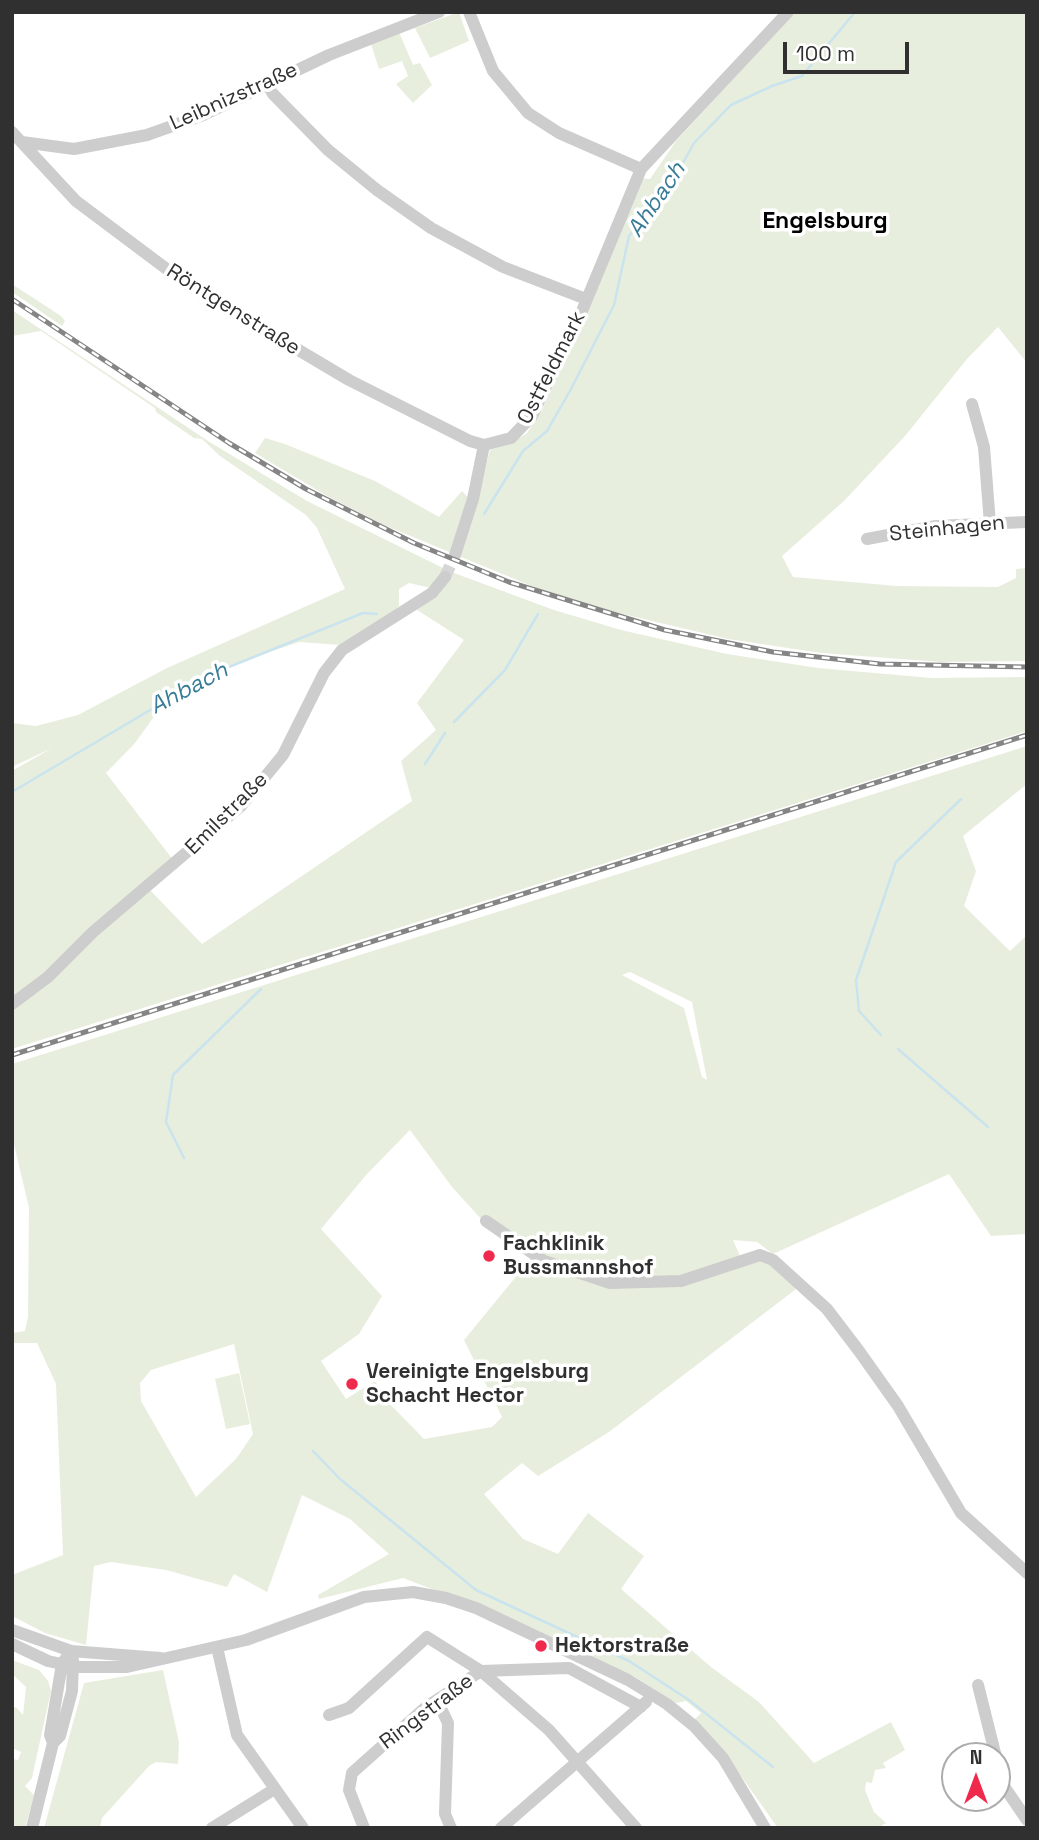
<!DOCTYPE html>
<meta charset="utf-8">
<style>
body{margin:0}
#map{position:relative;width:1039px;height:1840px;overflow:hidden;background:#fff;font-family:"Space Grotesk",sans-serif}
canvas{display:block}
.frame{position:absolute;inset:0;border:14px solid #303030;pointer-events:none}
.north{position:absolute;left:941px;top:1742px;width:70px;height:70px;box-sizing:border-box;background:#fff;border:2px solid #acacac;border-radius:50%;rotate:0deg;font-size:19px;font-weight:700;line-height:28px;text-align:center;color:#303030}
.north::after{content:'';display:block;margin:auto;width:24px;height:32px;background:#f02a4c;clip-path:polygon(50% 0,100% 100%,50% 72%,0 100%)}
.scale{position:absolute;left:783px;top:42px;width:126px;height:32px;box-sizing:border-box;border:4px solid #303030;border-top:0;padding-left:9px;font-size:21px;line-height:24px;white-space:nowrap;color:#303030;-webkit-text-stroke:5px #fff;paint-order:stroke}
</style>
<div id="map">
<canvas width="1039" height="1840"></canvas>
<div class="frame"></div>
<div class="north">N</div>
<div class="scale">100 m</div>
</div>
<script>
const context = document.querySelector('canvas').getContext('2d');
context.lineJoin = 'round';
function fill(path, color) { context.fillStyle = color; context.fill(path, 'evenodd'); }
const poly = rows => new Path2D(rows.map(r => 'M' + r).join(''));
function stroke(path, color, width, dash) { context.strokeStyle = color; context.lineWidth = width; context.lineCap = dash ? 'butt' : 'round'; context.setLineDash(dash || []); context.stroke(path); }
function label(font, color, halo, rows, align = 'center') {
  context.font = font + ' "Space Grotesk",sans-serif'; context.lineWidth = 7; context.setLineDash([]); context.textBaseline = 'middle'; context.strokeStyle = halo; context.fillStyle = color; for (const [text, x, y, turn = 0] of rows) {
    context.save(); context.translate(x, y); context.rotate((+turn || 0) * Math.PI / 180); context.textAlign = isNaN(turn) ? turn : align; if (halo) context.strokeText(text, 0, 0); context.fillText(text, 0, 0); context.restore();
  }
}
fill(poly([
 [459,12,469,41,430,58,415,28],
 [795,12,1027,12,1027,363,998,327,967,359,905,436,844,501,782,556,793,577,897,586,998,587,1016,578,1016,569,1027,568,1027,661,941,662,821,653,728,639,610,611,541,590,384,525,327,496,255,453,265,438,285,444,375,481,439,517,462,491,475,505,490,450,511,444,527,433,542,410,593,299,641,178,650,179,676,141],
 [399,32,413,65,420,63,432,85,413,103,396,84,408,76,402,61,379,69,371,44],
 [12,284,61,316,65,321,62,326,12,292],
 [12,310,208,441,307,501,445,569,431,588,409,583,399,589,399,606,389,616,342,645,299,642,201,675,206,682,158,711,135,743,106,773,174,861,17,999,12,996,12,771,52,748,12,767,12,723,36,726,78,715,167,668,345,589,317,528,306,515,220,456,202,439,194,438,156,412,155,408,41,331,12,336],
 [446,570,554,610,621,630,727,654,818,668,932,678,1027,677,1027,731,12,1049,12,1007,150,890,202,944,412,801,401,761,436,730,417,703,464,640,414,608,439,594],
 [1027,746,1027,784,963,836,976,871,964,906,1010,951,1027,935,1027,1234,991,1236,949,1174,773,1254,757,1242,733,1240,741,1258,689,1276,659,1280,603,1278,561,1266,561,1272,594,1283,626,1288,681,1283,760,1259,774,1265,800,1286,609,1432,538,1476,522,1463,484,1494,523,1539,558,1554,588,1513,644,1556,621,1589,711,1667,759,1702,814,1763,891,1722,905,1750,883,1763,886,1768,875,1770,872,1783,866,1782,865,1790,874,1812,886,1823,877,1828,778,1828,726,1755,694,1720,701,1713,686,1701,676,1703,635,1677,505,1617,403,1578,319,1599,318,1595,389,1554,350,1519,302,1495,267,1592,234,1574,227,1587,166,1570,111,1562,94,1566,86,1645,45,1633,12,1616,12,1575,63,1555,56,1384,37,1343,12,1343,12,1333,25,1331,28,1316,29,1208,12,1136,12,1064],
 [630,972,692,1002,707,1080,702,1077,684,1008,622,975],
 [410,1130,452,1187,483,1221,532,1257,464,1340,502,1417,492,1427,424,1439,388,1402,375,1381,346,1399,321,1361,359,1334,382,1296,321,1229,367,1174],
 [234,1344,253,1434,236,1459,196,1497,141,1401,140,1383,151,1370],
 [239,1373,250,1424,226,1429,215,1379],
 [12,1660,39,1670,48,1681,51,1691,32,1778,25,1786,34,1795,25,1828,12,1828,12,1759,18,1760,21,1752,12,1748,12,1708,16,1707,23,1715,26,1687,12,1674],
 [163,1670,179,1742,178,1764,156,1762,149,1766,102,1818,100,1828,44,1828,84,1683]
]), '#e8eedd');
stroke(poly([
 [484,514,523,451,547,431,571,389,614,305,629,236,670,186,694,143,731,105,772,86,802,76,855,12],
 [454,722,505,670,538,614],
 [425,764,445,733],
 [12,792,209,675,363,613,377,614],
 [881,1035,859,1011,856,980,896,862,961,799],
 [898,1049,988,1127],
 [184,1158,166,1122,173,1075,261,989],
 [313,1451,340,1479,476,1590,629,1661,689,1700,773,1767]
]), '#c9e4ee', 2.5);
stroke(poly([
 [445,577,455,555]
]), '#d6d6d6', 12, [12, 6]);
stroke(poly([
 [469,12,493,71,528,113,559,133,641,169],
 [267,84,273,94,328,150,377,190,431,228,503,267,586,299],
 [12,132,76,201,184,282,349,380,470,441,484,445],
 [22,142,74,149,147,135,203,115,329,55,439,12],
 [972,404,984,447,990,524],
 [867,539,936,526,1027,522],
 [455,555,473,499,484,445,511,438,532,416,582,311,641,169,788,12],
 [12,1004,48,977,93,932,241,806,283,755,324,673,342,650,432,593,445,577],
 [486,1221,544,1261,610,1283,681,1281,760,1255,773,1260,827,1309,859,1351,898,1406,961,1513,1027,1573],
 [12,1630,71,1651,160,1658],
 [12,1644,48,1661,75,1667,127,1667,246,1640,364,1597,413,1592,446,1598,476,1608,628,1680,667,1704,694,1726,723,1758,765,1828],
 [217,1647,237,1735,303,1828],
 [978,1685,1003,1785,1027,1820],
 [437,1700,448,1723,445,1814,451,1828],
 [329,1715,349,1708,427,1637,481,1671,549,1730,636,1828],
 [53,1743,60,1736,72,1691,73,1660],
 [32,1828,53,1743,50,1735,62,1664,71,1651],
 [212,1828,273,1790],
 [364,1828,349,1790,352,1773,426,1707,481,1671,569,1668,641,1707],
 [501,1828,646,1702]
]), '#cdcdcd', 12);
const rail = poly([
 [12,299,229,443,306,489,414,543,509,582,665,630,773,652,880,664,1027,667],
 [12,1055,1027,735]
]);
stroke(rail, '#858585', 5);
stroke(rail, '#fff', 2.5, [8]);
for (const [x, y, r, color] of [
 [489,1256,7,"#f02a4c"],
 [352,1384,7,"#f02a4c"],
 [541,1646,7,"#f02a4c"]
]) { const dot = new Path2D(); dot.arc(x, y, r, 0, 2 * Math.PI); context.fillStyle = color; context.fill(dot); stroke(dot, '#fff', 2.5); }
label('21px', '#303030', '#fff', [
 ["Leibnizstraße",234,97,-24],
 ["Röntgenstraße",233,310,32],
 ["Ostfeldmark",552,368,-63],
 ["Steinhagen",947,529,-6],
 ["Emilstraße",227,814,-45],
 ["Ringstraße",427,1712,-37]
]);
label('bold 21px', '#303030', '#fff', [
 ["Fachklinik",503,1244],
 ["Bussmannshof",503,1268],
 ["Vereinigte Engelsburg",366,1372],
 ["Schacht Hector",366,1396],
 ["Hektorstraße",555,1646]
], 'left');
label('italic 23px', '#387c98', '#fff', [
 ["Ahbach",657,200,-56],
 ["Ahbach",189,689,-28]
]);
label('bold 23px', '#000', '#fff', [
 ["Engelsburg",825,222]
]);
</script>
